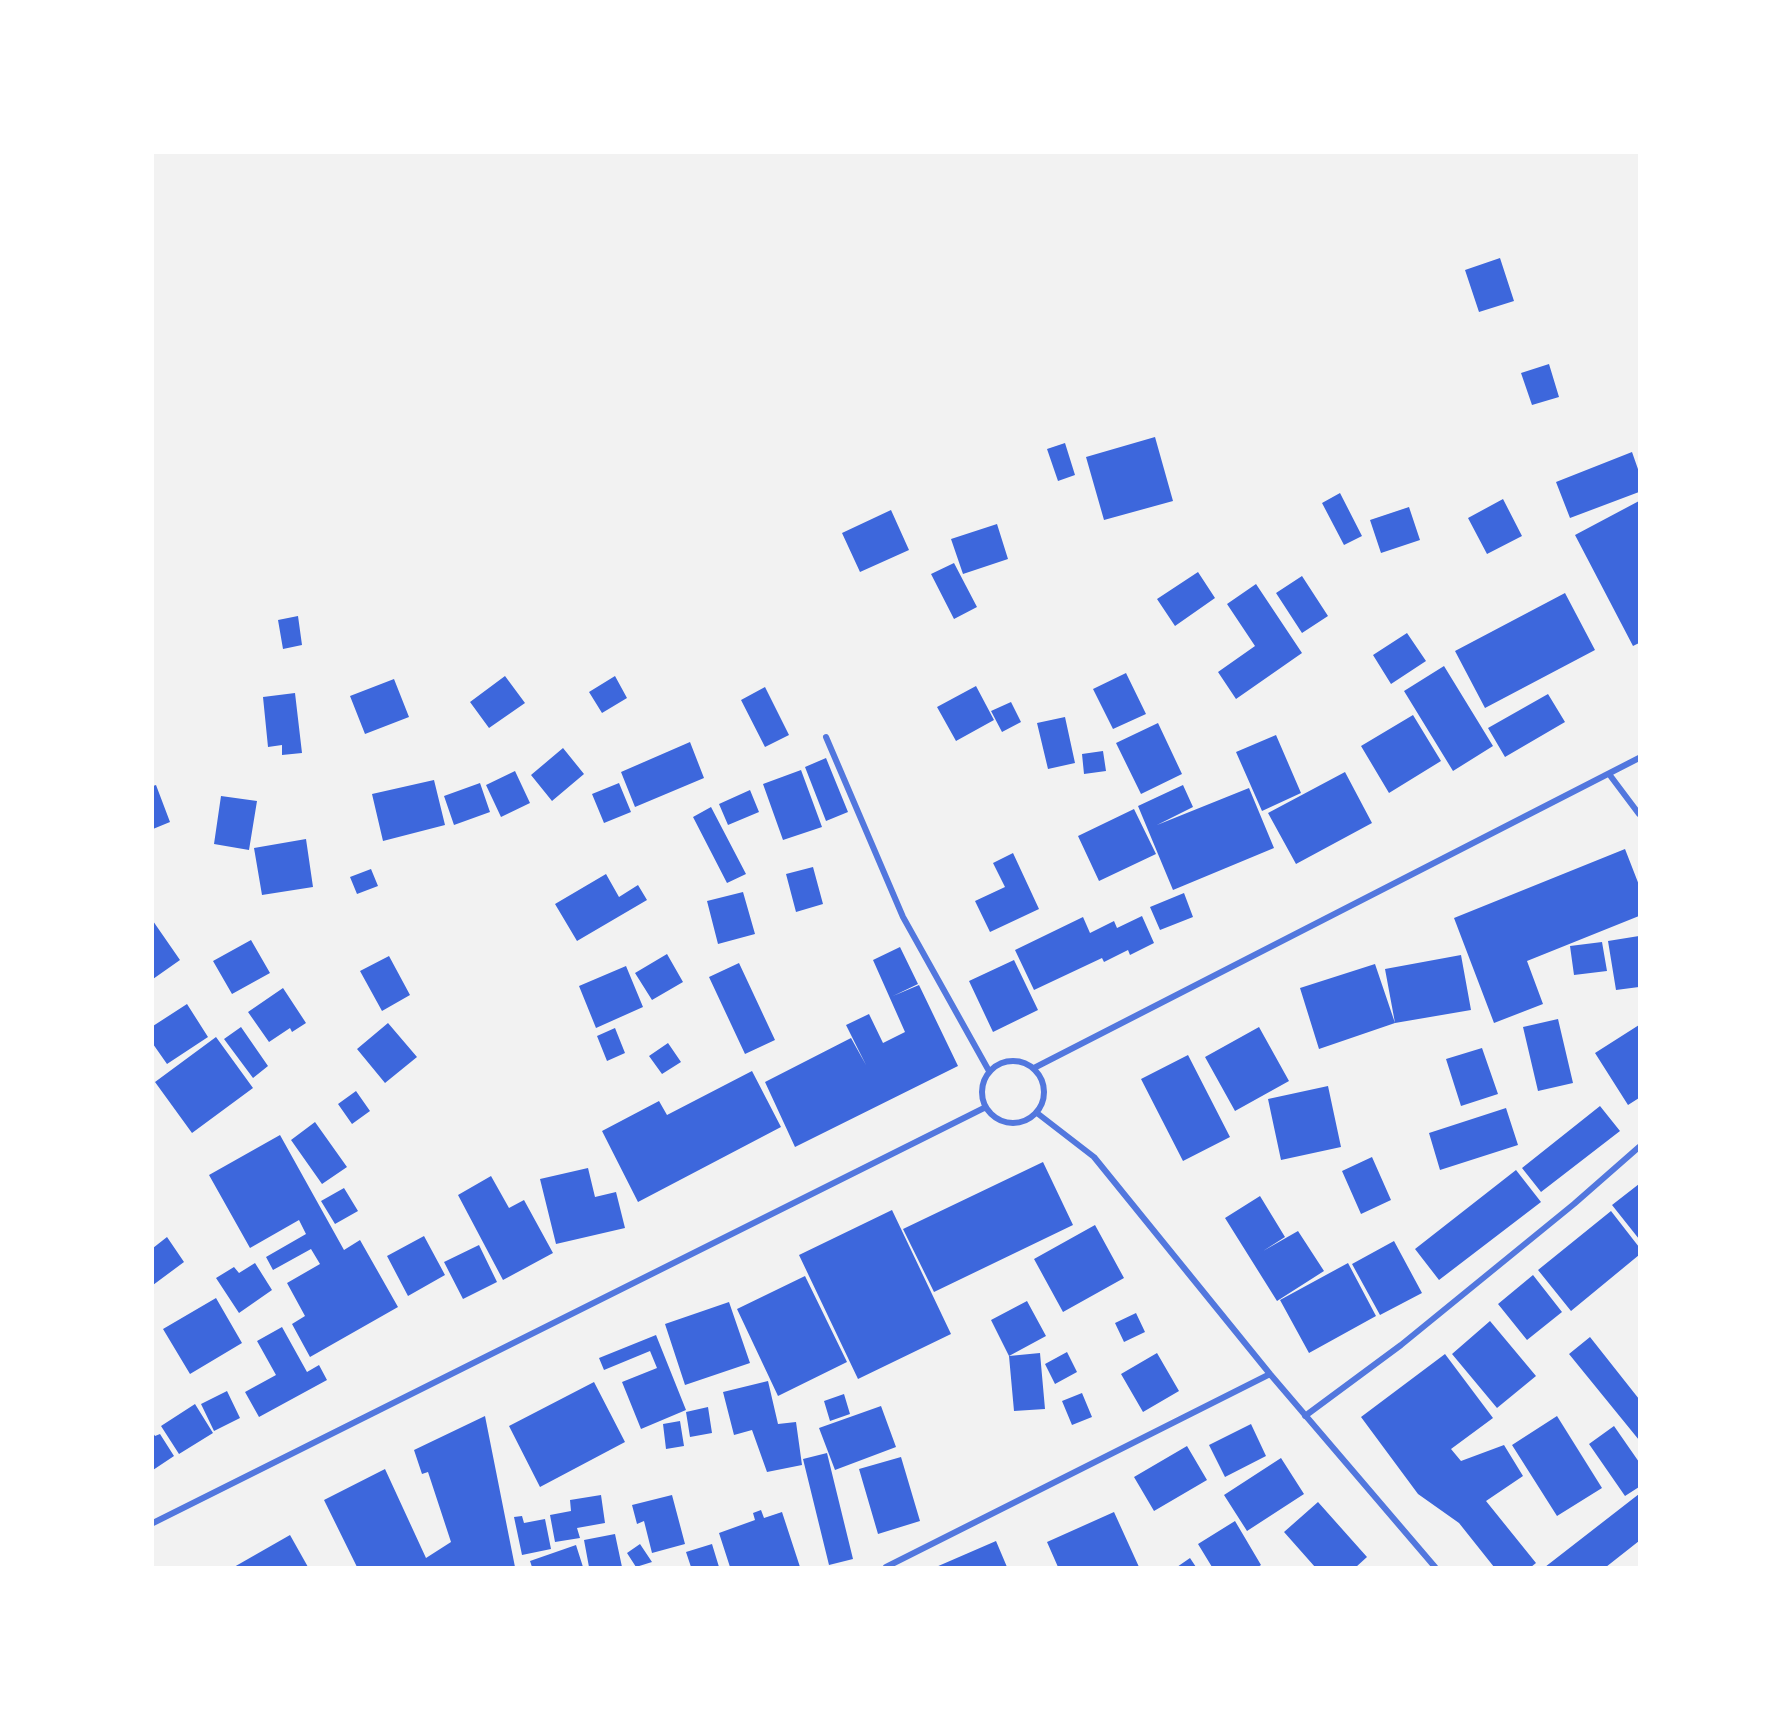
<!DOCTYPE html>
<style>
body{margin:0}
#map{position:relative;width:1792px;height:1720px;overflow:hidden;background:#f2f2f2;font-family:"Space Grotesk",sans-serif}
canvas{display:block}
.frame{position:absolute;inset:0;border:154px solid #fff;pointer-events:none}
</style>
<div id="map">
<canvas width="1792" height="1720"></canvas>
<div class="frame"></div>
</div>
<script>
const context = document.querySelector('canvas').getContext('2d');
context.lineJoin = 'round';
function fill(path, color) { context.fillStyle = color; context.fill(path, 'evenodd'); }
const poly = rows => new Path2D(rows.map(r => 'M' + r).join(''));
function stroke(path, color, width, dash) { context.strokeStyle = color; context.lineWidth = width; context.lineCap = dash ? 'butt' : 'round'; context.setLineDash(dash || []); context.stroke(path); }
fill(poly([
 [1500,258,1514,301,1479,312,1465,270],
 [1549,364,1559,397,1532,405,1521,373],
 [1155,437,1173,501,1104,520,1086,457],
 [1065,443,1075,475,1058,481,1047,449],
 [1632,452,1639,472,1639,492,1570,518,1556,482],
 [1340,493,1362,536,1344,545,1322,503],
 [1503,499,1522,536,1487,554,1468,518],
 [1639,501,1639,643,1633,646,1575,535],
 [1409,507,1420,540,1381,553,1370,520],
 [891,510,909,550,860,572,842,533],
 [997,524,1008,559,963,574,951,539],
 [954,563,977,607,954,619,931,574],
 [1198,572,1215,598,1175,626,1157,599],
 [1302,576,1328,616,1302,633,1276,593],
 [1256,584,1302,653,1236,699,1218,672,1255,646,1227,604],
 [1565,593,1595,650,1485,708,1455,651],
 [298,616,302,645,283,649,278,620],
 [1407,633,1426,661,1391,684,1373,655],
 [1444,666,1493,746,1453,771,1404,691],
 [1126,673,1146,714,1113,729,1093,689],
 [505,676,525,703,489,728,470,702],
 [615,676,627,698,602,713,589,692],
 [394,679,409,717,365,734,350,696],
 [976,686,994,720,956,741,937,707],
 [765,687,789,735,765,747,741,700],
 [295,693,302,753,282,755,282,745,268,747,263,697],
 [1548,694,1565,722,1505,757,1488,728],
 [1011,702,1021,722,1002,732,991,711],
 [1413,715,1441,761,1389,793,1361,746],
 [1065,717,1075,763,1048,769,1037,723],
 [1158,723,1182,774,1141,794,1116,743],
 [1276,735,1301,793,1262,811,1236,752],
 [690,742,704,778,635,807,621,772],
 [563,748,584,774,552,801,531,775],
 [1103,751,1106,771,1084,774,1082,754],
 [826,758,848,812,826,821,805,767],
 [801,770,822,827,783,840,763,784],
 [515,771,530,803,501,817,486,785],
 [1345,772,1372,823,1296,864,1268,813],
 [434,780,445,825,383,841,372,794],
 [480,783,490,812,454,825,444,796],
 [619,783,631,812,604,823,592,794],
 [156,785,170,822,153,829,153,786],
 [1183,785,1193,807,1157,825,1249,788,1274,848,1173,890,1138,806],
 [750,790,759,812,728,825,719,804],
 [221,796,257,801,249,850,214,844],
 [711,807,746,874,727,883,693,817],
 [1134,809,1156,854,1099,881,1078,836],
 [306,839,313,887,262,895,254,848],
 [1625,849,1639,885,1639,916,1527,961,1543,1004,1494,1023,1454,918],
 [1013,853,1039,909,990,932,975,901,1005,887,993,863],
 [813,867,823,904,796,912,786,874],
 [371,869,378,886,357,894,350,877],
 [606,874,619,897,638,885,647,900,577,941,555,904],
 [743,892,755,934,718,944,707,901],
 [1184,893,1193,917,1160,930,1150,907],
 [1142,916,1154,943,1130,955,1128,950,1104,962,1102,958,1034,990,1015,950,1083,917,1090,933,1114,921,1117,928],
 [153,921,180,960,153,979],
 [1639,936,1639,987,1616,990,1608,941],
 [251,940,270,973,232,994,213,961],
 [1602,942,1607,971,1574,975,1570,946],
 [900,947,918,984,893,996,919,985,958,1066,795,1147,765,1082,851,1038,866,1065,846,1025,869,1014,883,1043,905,1032,873,960],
 [667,954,683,982,652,1000,635,973],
 [1461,955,1471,1010,1395,1023,1319,1049,1300,988,1375,964,1395,1023,1385,969],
 [389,956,410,995,382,1011,360,971],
 [1014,960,1038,1010,993,1032,969,981],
 [739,963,775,1040,745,1054,709,977],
 [626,966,643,1007,596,1028,579,986],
 [283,988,306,1023,292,1032,290,1028,269,1042,248,1012],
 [187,1004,208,1037,167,1064,153,1044,153,1026],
 [1558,1019,1573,1083,1538,1091,1523,1027],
 [388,1023,417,1057,385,1083,357,1049],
 [1639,1025,1639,1098,1628,1105,1595,1053],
 [241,1027,268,1066,253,1078,224,1039],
 [1259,1027,1289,1081,1235,1111,1205,1057],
 [615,1028,625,1053,607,1061,597,1036],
 [216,1037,253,1088,192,1133,155,1082],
 [668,1043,681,1062,662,1074,649,1056],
 [1482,1048,1498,1094,1461,1106,1446,1059],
 [1188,1055,1230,1137,1183,1161,1141,1079],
 [752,1071,781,1127,638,1202,602,1131,659,1101,667,1115],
 [1328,1086,1341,1147,1281,1160,1268,1099],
 [356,1091,370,1111,352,1124,338,1104],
 [1600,1106,1620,1131,1541,1192,1522,1168],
 [1506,1108,1518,1145,1440,1170,1429,1133],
 [315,1122,347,1167,322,1184,291,1140],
 [280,1135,344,1250,360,1240,398,1307,310,1357,292,1324,305,1316,287,1283,320,1264,311,1249,273,1270,266,1257,306,1234,299,1220,250,1248,209,1175],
 [1372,1157,1391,1200,1361,1214,1342,1171],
 [1043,1162,1073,1225,934,1292,903,1229],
 [588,1168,595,1197,616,1192,625,1228,556,1244,540,1179],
 [1516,1170,1541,1202,1439,1280,1415,1249],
 [491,1176,509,1208,524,1200,553,1253,503,1280,458,1195],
 [1639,1184,1639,1239,1612,1205],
 [344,1188,358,1211,335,1224,321,1201],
 [1260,1196,1285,1237,1263,1251,1298,1231,1324,1271,1277,1301,1225,1218],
 [892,1210,951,1334,858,1379,799,1255],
 [1611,1211,1639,1247,1639,1255,1571,1311,1538,1270],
 [1095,1225,1124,1278,1063,1312,1034,1259],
 [424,1236,445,1275,408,1296,387,1256],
 [167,1237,184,1262,153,1285,153,1248],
 [1394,1241,1422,1293,1380,1315,1352,1264],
 [479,1245,497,1282,463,1299,444,1262],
 [255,1263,272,1290,239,1313,216,1278,234,1267,239,1273],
 [1348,1263,1376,1316,1309,1353,1280,1300],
 [1533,1275,1562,1312,1527,1340,1498,1304],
 [805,1276,847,1362,778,1396,737,1309],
 [216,1298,242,1343,190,1374,163,1329],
 [1027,1301,1046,1336,1009,1356,991,1320],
 [729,1302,750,1363,685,1385,665,1324],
 [1136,1313,1145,1332,1124,1342,1115,1323],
 [1490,1321,1536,1376,1497,1408,1452,1354],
 [282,1327,307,1372,319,1365,327,1380,259,1417,245,1392,276,1375,257,1341],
 [656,1335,686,1410,641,1429,622,1382,657,1368,650,1351,604,1370,599,1358],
 [1590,1337,1639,1399,1639,1440,1569,1354],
 [1067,1352,1077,1372,1055,1384,1045,1364],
 [1040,1353,1045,1409,1014,1411,1009,1356],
 [1157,1353,1179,1391,1143,1412,1121,1374],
 [1445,1354,1493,1418,1451,1449,1461,1461,1504,1445,1523,1476,1486,1501,1536,1563,1531,1567,1494,1567,1459,1523,1418,1494,1361,1417],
 [768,1381,778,1424,796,1422,802,1465,767,1472,752,1430,734,1435,723,1392],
 [594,1382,625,1442,540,1487,509,1426],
 [227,1391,240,1418,214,1431,201,1404],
 [1082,1393,1092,1417,1072,1425,1062,1401],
 [844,1394,850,1414,830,1421,824,1401],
 [195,1404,213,1433,179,1454,161,1426],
 [881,1406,896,1447,835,1470,819,1428],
 [708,1407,712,1433,690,1437,686,1412],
 [485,1416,515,1567,357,1567,324,1500,385,1469,426,1558,451,1542,428,1472,422,1474,414,1450],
 [1557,1416,1602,1488,1557,1516,1512,1445],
 [680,1421,684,1446,666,1449,663,1424],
 [1251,1424,1266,1456,1225,1477,1209,1445],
 [1614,1426,1639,1462,1639,1487,1625,1496,1589,1444],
 [153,1433,155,1436,160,1434,174,1456,153,1470],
 [1187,1446,1207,1480,1154,1511,1134,1477],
 [827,1453,853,1559,829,1565,803,1459],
 [901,1457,920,1521,878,1534,859,1469],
 [1281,1458,1304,1494,1247,1531,1224,1495],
 [1639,1494,1639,1541,1606,1567,1545,1567],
 [601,1495,605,1523,577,1528,580,1538,555,1542,550,1515,571,1511,570,1500],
 [672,1495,685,1544,652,1553,644,1521,637,1524,632,1505],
 [1318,1502,1367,1557,1356,1567,1315,1567,1284,1532],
 [761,1510,764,1518,782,1512,800,1567,730,1567,719,1533,755,1520,753,1513],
 [1114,1512,1139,1567,1058,1567,1047,1542],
 [522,1516,524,1523,545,1519,551,1549,522,1555,514,1517],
 [1235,1521,1261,1565,1258,1567,1212,1567,1198,1544],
 [615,1534,622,1567,589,1567,584,1540],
 [290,1535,308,1567,234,1567],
 [996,1541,1007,1567,936,1567],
 [640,1544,652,1562,636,1567,627,1553],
 [712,1544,719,1567,691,1567,686,1552],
 [576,1545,583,1567,532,1567,530,1561],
 [1190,1558,1196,1567,1177,1567]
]), '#3d67dc');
stroke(poly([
 [826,737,903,917,989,1071],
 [1609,774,1639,814],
 '982 1092a31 31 0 1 1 62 0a31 31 0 1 1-62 0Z',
 [1034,1068,1639,758],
 [1037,1113,1094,1157,1270,1374,1435,1567],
 [1305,1416,1401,1345,1574,1204,1639,1147],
 [153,1523,986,1107],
 [886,1567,1270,1374]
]), '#5277de', 6);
</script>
